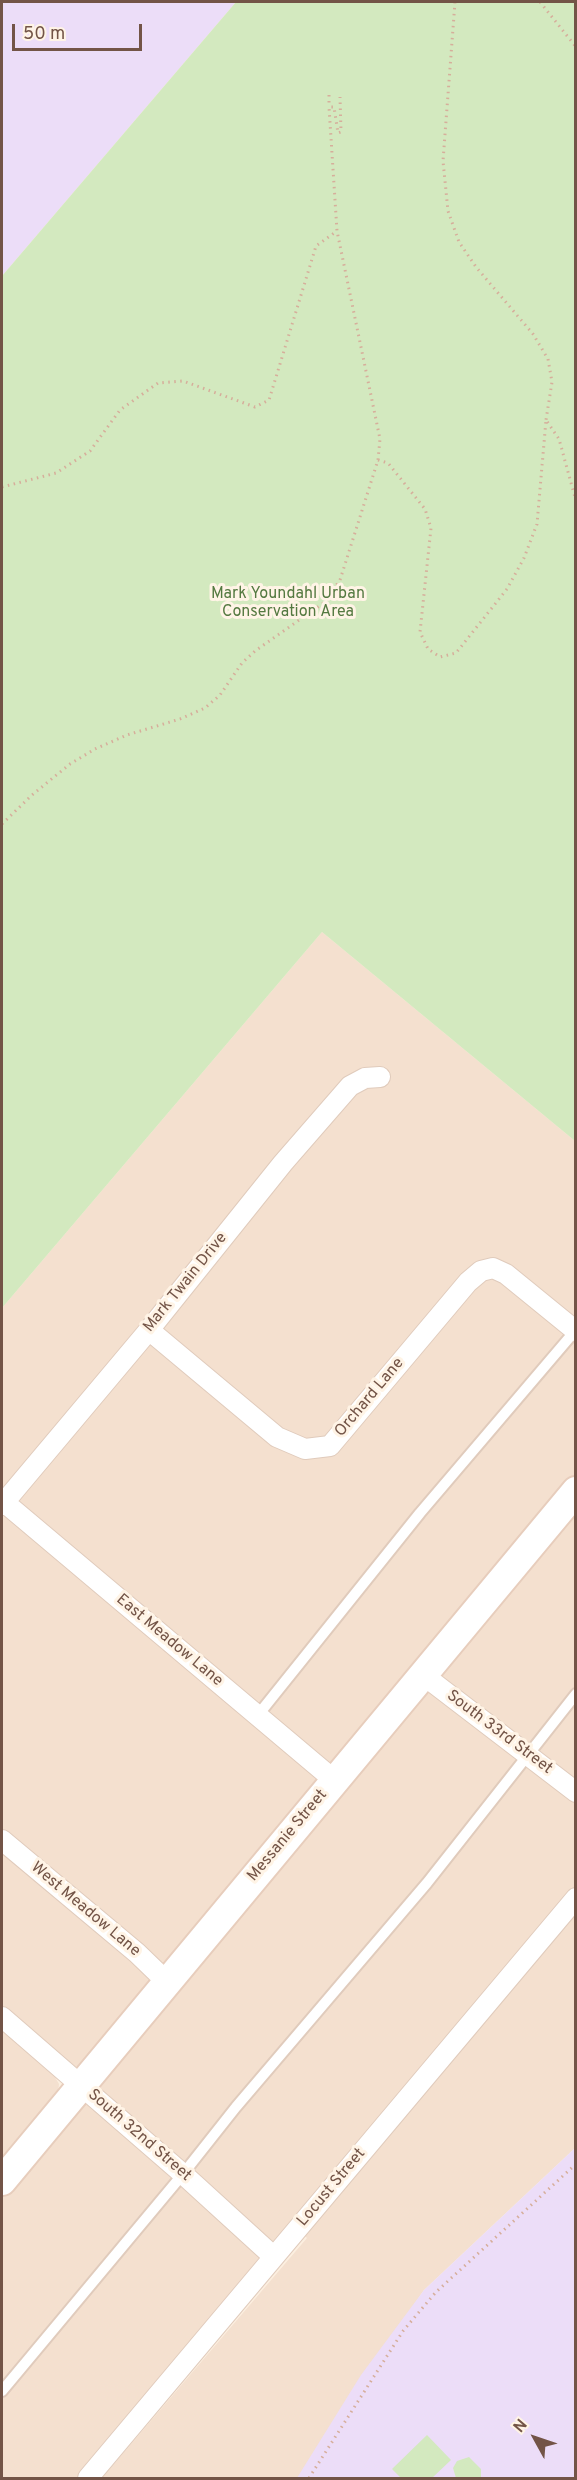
<!DOCTYPE html>
<style>
body{margin:0}
#map{position:relative;width:577px;height:2480px;overflow:hidden;background:#fcefe0;font-family:Overpass,sans-serif}
canvas{display:block}
.frame{position:absolute;inset:0;border:3px solid #735447;pointer-events:none}
.north{position:absolute;left:505px;top:2408px;width:60px;height:60px;-webkit-text-stroke:4px #fff4e6;paint-order:stroke;rotate:310deg;font-size:16px;font-weight:700;line-height:24px;text-align:center;color:#735447}
.north::after{content:'';display:block;margin:auto;width:21px;height:27px;background:#735447;clip-path:polygon(50% 0,100% 100%,50% 72%,0 100%)}
.scale{position:absolute;left:12px;top:24px;width:130px;height:27px;box-sizing:border-box;border:3px solid #735447;border-top:0;padding-left:8px;font-size:18px;line-height:21px;white-space:nowrap;color:#735447;-webkit-text-stroke:4px #fff4e6;paint-order:stroke}
</style>
<div id="map">
<canvas width="577" height="2480"></canvas>
<div class="frame"></div>
<div class="north">N</div>
<div class="scale">50 m</div>
</div>
<script>
const context = document.querySelector('canvas').getContext('2d');
context.lineJoin = 'round';
function fill(path, color) { context.fillStyle = color; context.fill(path, 'evenodd'); }
const poly = rows => new Path2D(rows.map(r => 'M' + r).join(''));
function stroke(path, color, width, dash) { context.strokeStyle = color; context.lineWidth = width; context.lineCap = dash ? 'butt' : 'round'; context.setLineDash(dash || []); context.stroke(path); }
function label(font, color, halo, rows, align = 'center') {
  context.font = font + ' Overpass,sans-serif'; context.lineWidth = 6; context.setLineDash([]); context.textBaseline = 'middle'; context.strokeStyle = halo; context.fillStyle = color; for (const [text, x, y, turn = 0] of rows) {
    context.save(); context.translate(x, y); context.rotate((+turn || 0) * Math.PI / 180); context.textAlign = isNaN(turn) ? turn : align; if (halo) context.strokeText(text, 0, 0); context.fillText(text, 0, 0); context.restore();
  }
}
fill(poly([
 [322,932,575,1141,575,1474,84,2062,76,2067,2,2007,2,1308],
 [575,1510,575,2148,424,2290,298,2478,102,2478,307,2238,293,2225,88,2468,101,2478,2,2478,2,2196],
 [2,2030,52,2072,59,2084,58,2094,2,2161]
]), '#f4e0cf');
fill(poly([
 [2,2,236,2,2,276],
 [575,2148,575,2478,297,2478,361,2375,424,2290]
]), '#ecddf8');
fill(poly([
 [236,2,575,2,575,1141,322,932,2,1308,2,276],
 [427,2435,451,2460,432,2478,401,2478,392,2469],
 [469,2457,481,2469,481,2478,456,2478,453,2468,457,2461]
]), '#d3e9bf');
const lane = poly([
 [258,1715,420,1513,575,1331],
 [2,2391,183,2174,236,2107,427,1883,576,1694]
]);
const street = poly([
 [149,1330,277,1437,305,1449,330,1446,468,1282,481,1271,493,1268,506,1274,576,1331],
 [4,1502,334,1780],
 [2,1505,149,1330,283,1163,350,1086,365,1078,380,1077],
 [422,1674,576,1792],
 [2,1840,137,1953,167,1982],
 [2,2017,183,2174,274,2257],
 [88,2478,576,1898]
]);
const secondary = poly([
 [2,2181,576,1491]
]);
stroke(lane, '#e0cbbc', 14);
stroke(street, '#e0cbbc', 22);
stroke(secondary, '#e7cdbc', 32);
stroke(poly([
 [455,2,443,161,448,211,459,242,476,267,533,334,548,359,552,382,546,420],
 [540,2,576,47],
 [329,95,329,107],
 [378,460,388,463,425,509,431,528,420,632,428,649,440,657,456,653,507,589,524,558,537,524,546,420,559,439,576,501],
 [2,487,56,473,90,451,120,410,158,383,183,381,255,407,269,400,316,246,337,231],
 [2,824,32,795,70,764,95,749,127,735,180,719,205,708,220,695,242,663,255,651,325,602,340,580,378,460,380,439,337,231,329,107,334,107,338,133,341,132,340,97],
 [309,2478,403,2331,436,2292,576,2164]
]), '#d6ae9b', 3, [1.5, 4.5]);
stroke(lane, '#fff', 10);
stroke(street, '#fff', 20);
stroke(secondary, '#fff', 28);
label('16px', '#547940', '#fff4e6', [
 ["Mark Youndahl Urban",288,595],
 ["Conservation Area",288,613]
]);
label('16px', '#735447', '#fff4e6', [
 ["Mark Twain Drive",186,1283,-51],
 ["Orchard Lane",370,1398,-50],
 ["East Meadow Lane",169,1641,40],
 ["South 33rd Street",499,1733,37],
 ["Messanie Street",288,1836,-50],
 ["West Meadow Lane",85,1910,40],
 ["South 32nd Street",139,2136,41],
 ["Locust Street",332,2188,-50]
]);
</script>
